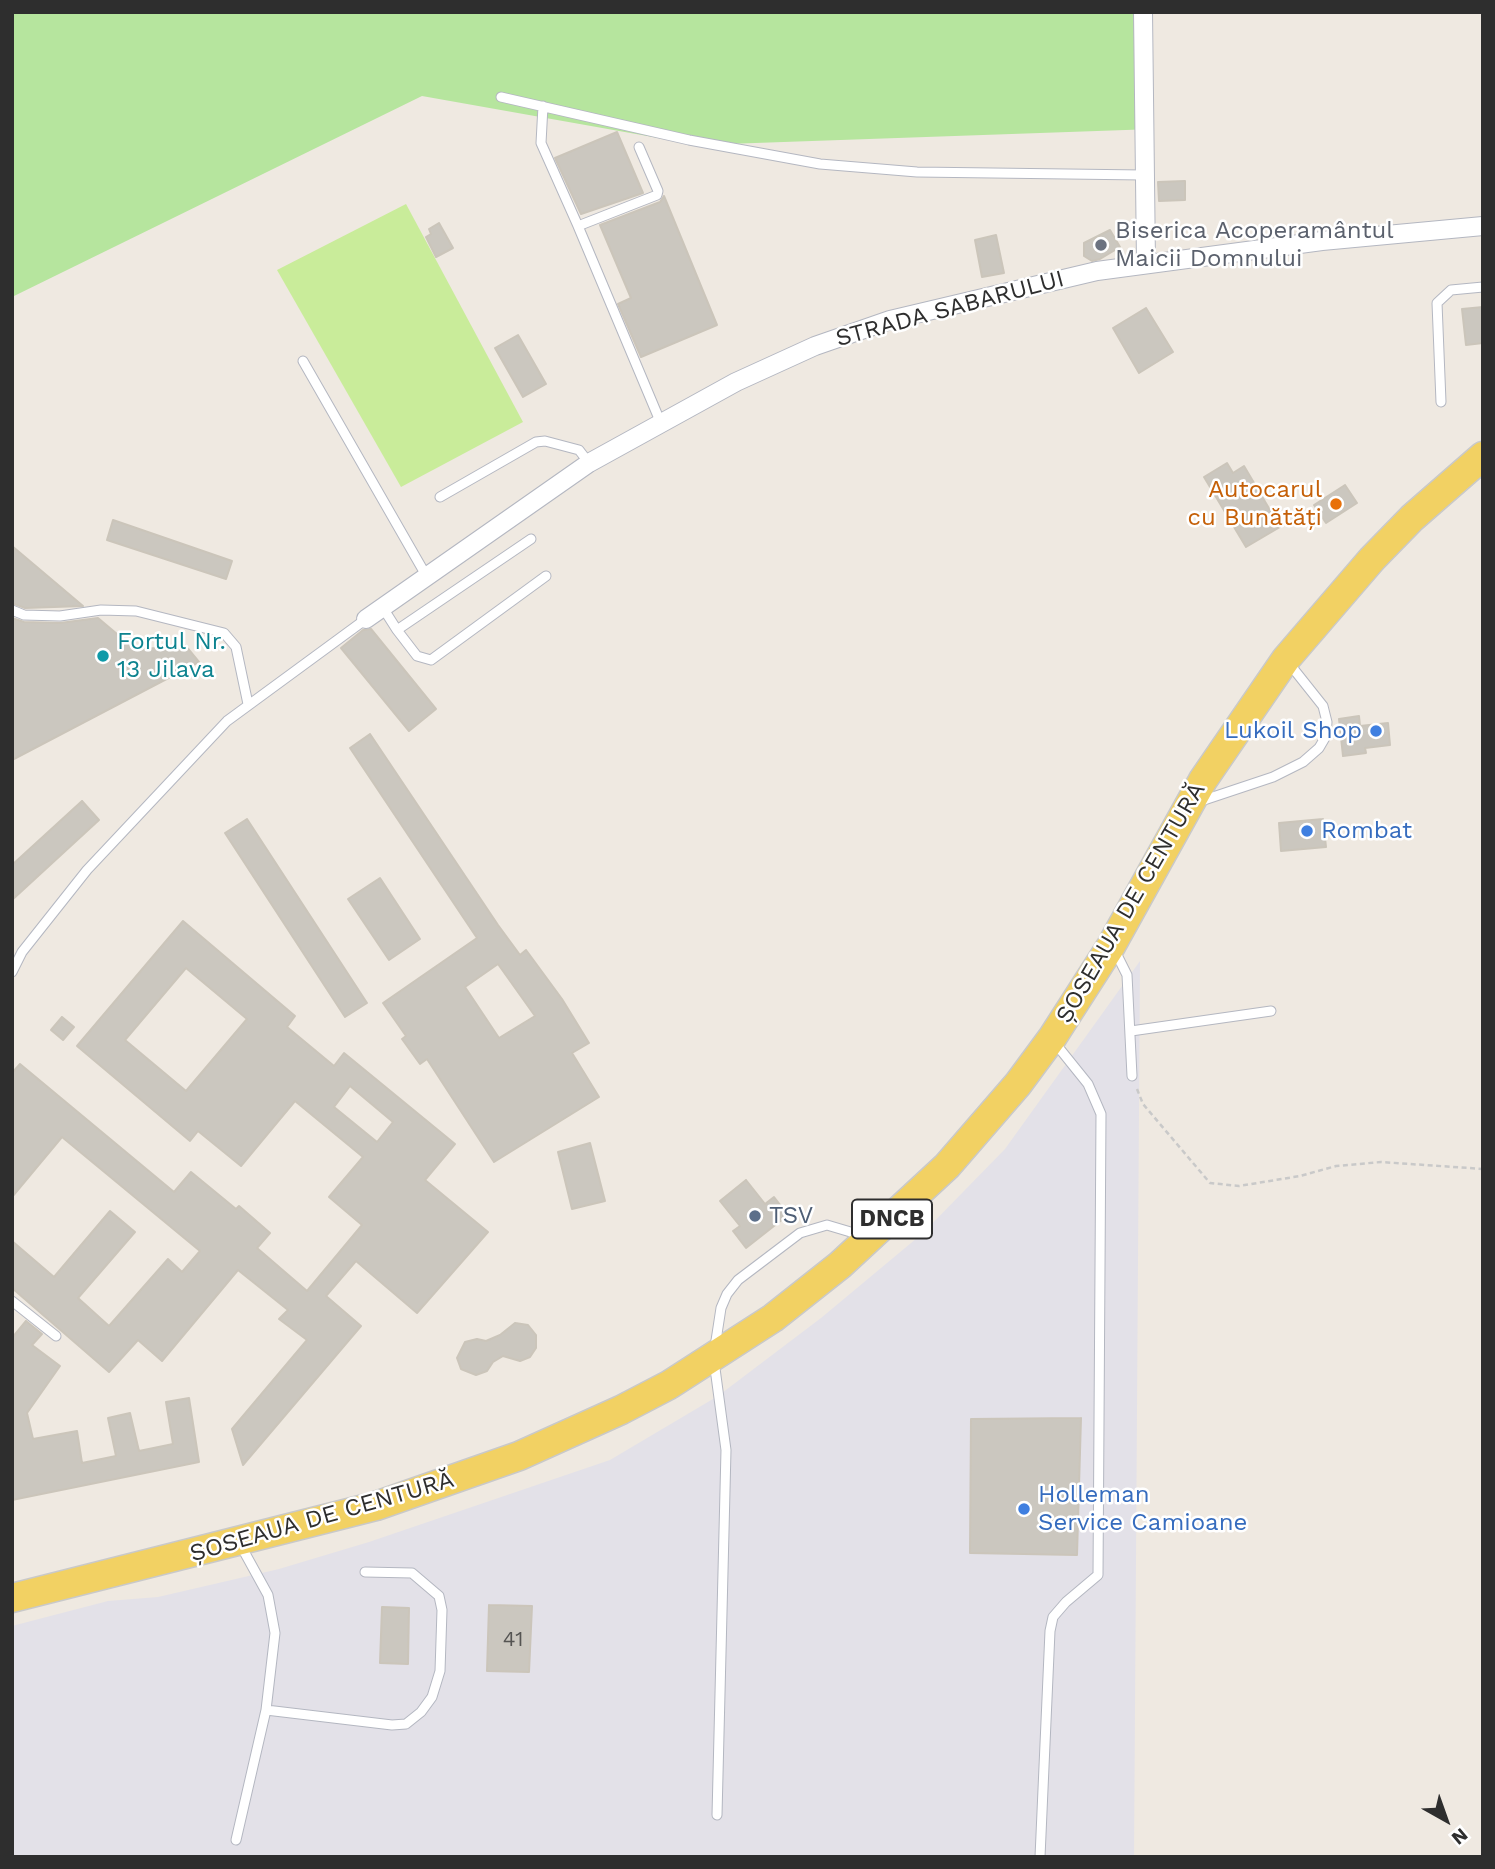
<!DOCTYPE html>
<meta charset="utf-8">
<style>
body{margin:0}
#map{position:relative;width:1495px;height:1869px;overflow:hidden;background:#efe9e1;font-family:"Work Sans",sans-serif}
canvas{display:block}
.frame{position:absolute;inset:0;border:14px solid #2e2e2e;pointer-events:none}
.north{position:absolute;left:1411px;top:1785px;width:70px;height:70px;-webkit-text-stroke:5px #fff;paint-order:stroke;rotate:140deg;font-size:19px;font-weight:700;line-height:28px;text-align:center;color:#2e2e2e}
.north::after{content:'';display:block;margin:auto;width:24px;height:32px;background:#2e2e2e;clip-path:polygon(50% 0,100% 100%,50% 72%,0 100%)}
</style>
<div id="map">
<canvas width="1495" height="1869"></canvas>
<div class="frame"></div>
<div class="north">N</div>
</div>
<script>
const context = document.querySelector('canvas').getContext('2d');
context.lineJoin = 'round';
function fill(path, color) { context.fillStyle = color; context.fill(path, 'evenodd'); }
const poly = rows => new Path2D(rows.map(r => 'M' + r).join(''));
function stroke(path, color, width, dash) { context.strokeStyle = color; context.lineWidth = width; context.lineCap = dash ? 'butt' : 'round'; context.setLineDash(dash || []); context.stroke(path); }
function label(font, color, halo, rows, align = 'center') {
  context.font = font + ' "Work Sans",sans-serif'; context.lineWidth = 5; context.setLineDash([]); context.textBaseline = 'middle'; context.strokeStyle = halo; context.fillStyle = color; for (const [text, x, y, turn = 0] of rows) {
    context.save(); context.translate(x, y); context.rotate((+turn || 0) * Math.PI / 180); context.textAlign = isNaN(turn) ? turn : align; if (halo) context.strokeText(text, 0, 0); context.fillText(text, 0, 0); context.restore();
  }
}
fill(poly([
 [1140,961,1134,1857,12,1857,12,1626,108,1601,158,1597,279,1569,369,1542,610,1460,718,1396,821,1318,923,1233,1005,1149]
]), '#e3e1e8');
fill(poly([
 [12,12,1151,12,1154,129,698,145,422,96,12,297]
]), '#b6e59e');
fill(poly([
 [406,204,523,422,401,487,277,270]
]), '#c9ec9a');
const building = poly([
 [617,132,643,193,581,214,555,158,617,132],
 [1185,181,1185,200,1159,201,1158,182,1185,181],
 [664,196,717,325,641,357,618,304,631,298,600,225,660,202,664,196],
 [439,223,453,248,436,257,426,237,431,234,429,229,439,223],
 [1110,230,1120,247,1100,259,1092,261,1084,256,1084,243,1110,230],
 [996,235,1004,273,982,277,975,240,996,235],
 [1483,307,1483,343,1466,345,1462,309,1483,307],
 [1146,308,1173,352,1139,373,1113,328,1146,308],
 [518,335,546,384,523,397,495,348,518,335],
 [1227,463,1233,473,1244,466,1280,527,1246,547,1204,477,1227,463],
 [1345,485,1357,503,1326,523,1314,505,1345,485],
 [113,520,232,561,226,579,107,540,113,520],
 [12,546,83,606,25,608,12,603,12,546],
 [12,618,24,622,60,623,98,618,136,650,185,645,199,662,12,760,12,618],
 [371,629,436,709,409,731,341,648,363,630,371,629],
 [1359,716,1360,726,1388,723,1390,745,1365,748,1366,753,1343,756,1339,719,1359,716],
 [370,734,498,925,520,955,526,950,562,999,589,1043,572,1053,599,1097,494,1162,427,1059,420,1064,402,1039,406,1036,383,1003,477,938,350,748,370,734],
 [498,964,535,1016,499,1038,465,987,498,964],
 [82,801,99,820,12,900,12,865,82,801],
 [247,819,367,1003,345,1017,225,833,247,819],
 [1323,819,1326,847,1281,851,1279,823,1323,819],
 [380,878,420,939,389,960,348,899,380,878],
 [183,921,295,1016,287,1027,334,1066,344,1053,455,1144,425,1180,488,1232,417,1313,356,1261,326,1296,361,1326,243,1465,232,1429,307,1340,279,1319,288,1310,238,1270,162,1361,138,1340,109,1372,12,1288,12,1241,54,1277,110,1211,135,1232,78,1298,109,1326,168,1259,182,1272,200,1251,62,1137,12,1197,12,1073,20,1064,174,1192,191,1172,236,1209,239,1206,270,1233,257,1248,307,1291,362,1225,329,1197,363,1157,295,1101,241,1166,198,1131,190,1141,77,1046,183,921],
 [186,968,247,1019,186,1091,125,1040,186,968],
 [350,1086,393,1122,377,1142,334,1107,350,1086],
 [62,1017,74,1027,63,1040,51,1030,62,1017],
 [590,1143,605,1201,572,1209,558,1152,590,1143],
 [746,1180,765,1204,774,1197,788,1215,746,1248,733,1231,740,1226,720,1201,746,1180],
 [26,1321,42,1334,32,1345,60,1366,27,1413,33,1439,77,1431,82,1463,116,1456,108,1418,130,1413,139,1451,173,1444,166,1402,189,1398,199,1462,12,1500,12,1338,26,1321],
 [515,1323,528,1325,536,1335,536,1348,530,1357,520,1361,503,1356,493,1362,487,1371,476,1375,461,1369,457,1358,465,1342,477,1339,486,1341,500,1335,515,1323],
 [1081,1418,1077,1555,970,1553,971,1419,1081,1418],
 [489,1605,532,1606,529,1672,487,1671,489,1605],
 [382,1607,409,1608,408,1664,380,1663,382,1607]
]);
fill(building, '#cbc7bf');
stroke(building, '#cbc5ba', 2);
const lane = poly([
 [501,97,689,140,820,164,917,172,1143,175],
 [543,106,541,143,578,226],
 [639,147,658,191,657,195,578,226,660,421],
 [303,361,427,577],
 [1441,402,1437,303,1451,290,1483,287],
 [440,497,536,442,545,441,579,450,589,463],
 [383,608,397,630,531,539],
 [12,610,24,615,60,616,101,610,136,611,224,633,236,647,248,704],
 [397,630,417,656,431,660,546,576],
 [1198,802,1273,777,1303,762,1319,748,1326,736,1327,722,1323,706,1288,662],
 [1114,949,1127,975,1132,1076],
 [12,972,22,952,87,870,227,721,366,619],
 [1131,1031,1271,1011],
 [12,1301,56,1336],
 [715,1347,721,1308,727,1294,738,1280,800,1233,827,1225,864,1236],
 [714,1361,726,1450,717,1815],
 [266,1710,392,1725,406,1724,421,1712,432,1697,440,1671,442,1610,439,1596,412,1573,365,1572],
 [236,1840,266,1710,275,1633,268,1595,241,1546],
 [1040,1857,1050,1631,1053,1617,1066,1602,1098,1575,1101,1114,1088,1084,1055,1043]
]);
const street = poly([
 [1143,12,1146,263],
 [366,619,589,463,736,382,815,346,890,320,1097,271,1322,241,1483,226]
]);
const primary = poly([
 [12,1598,376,1506,519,1456,621,1410,669,1385,773,1318,840,1265,947,1166,1018,1084,1052,1038,1111,946,1203,780,1286,659,1372,559,1412,518,1483,456]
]);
stroke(lane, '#b4b7c1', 11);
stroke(street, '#b4b7c1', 20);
stroke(primary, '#c9c9c9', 31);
stroke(poly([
 [1137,1089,1143,1104,1210,1183,1239,1186,1300,1176,1336,1166,1381,1162,1483,1169]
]), '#c9c9c9', 2.5, [5, 3.5]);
stroke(lane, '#fff', 9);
stroke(street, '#fff', 18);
stroke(primary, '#f2d163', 28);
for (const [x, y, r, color] of [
 [1101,245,7,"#6b7280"],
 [1336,504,7,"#e8710a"],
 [103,656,7,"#0f9aa8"],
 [1376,731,7,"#3f7fe0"],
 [1307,831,7,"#3f7fe0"],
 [755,1216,7,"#5c6f8a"],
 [1024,1509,7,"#3f7fe0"]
]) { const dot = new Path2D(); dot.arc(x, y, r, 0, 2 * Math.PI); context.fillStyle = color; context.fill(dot); stroke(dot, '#fff', 2.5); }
label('21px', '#555452', null, [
 ["41",513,1640]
]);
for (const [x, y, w] of [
 [892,1219,80]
]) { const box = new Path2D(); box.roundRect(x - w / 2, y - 19.5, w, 39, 5); context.fillStyle = '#fff'; context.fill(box); stroke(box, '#2e2e2e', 2); }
label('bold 23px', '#2e2e2e', null, [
 ["DNCB",892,1219]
]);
label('24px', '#5b616d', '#fff', [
 ["Biserica Acoperamântul",1115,231],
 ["Maicii Domnului",1115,259]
], 'left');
label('24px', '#2e2e2e', '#fff', [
 ["STRADA SABARULUI",950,309,-15],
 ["ȘOSEAUA DE CENTURĂ",1131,903,-60],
 ["ȘOSEAUA DE CENTURĂ",322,1517,-16]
]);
label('24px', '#c56008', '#fff', [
 ["Autocarul",1322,490],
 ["cu Bunătăți",1322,518]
], 'right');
label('24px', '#0d838f', '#fff', [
 ["Fortul Nr.",117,642],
 ["13 Jilava",117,670]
], 'left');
label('24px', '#366cbe', '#fff', [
 ["Lukoil Shop",1362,731,"right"],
 ["Rombat",1321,831],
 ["Holleman",1038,1495],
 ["Service Camioane",1038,1523]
], 'left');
label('24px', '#4e5e75', '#fff', [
 ["TSV",769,1216]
], 'left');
</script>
